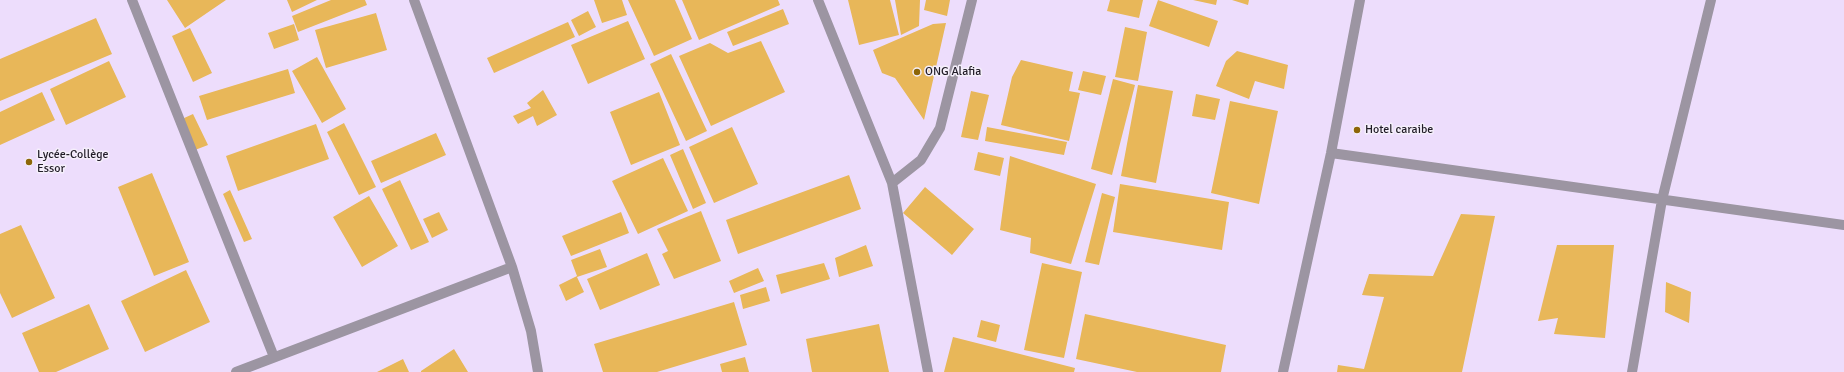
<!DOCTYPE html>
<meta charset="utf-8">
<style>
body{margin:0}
canvas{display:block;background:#edddfc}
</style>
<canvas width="1844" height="372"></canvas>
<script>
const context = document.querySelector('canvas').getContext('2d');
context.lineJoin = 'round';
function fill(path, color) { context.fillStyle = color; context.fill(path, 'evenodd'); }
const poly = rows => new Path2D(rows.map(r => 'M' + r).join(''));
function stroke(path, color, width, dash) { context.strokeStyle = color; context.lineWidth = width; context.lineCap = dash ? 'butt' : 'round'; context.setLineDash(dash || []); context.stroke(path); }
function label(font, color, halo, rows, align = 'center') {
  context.font = font + ' Signika,sans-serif'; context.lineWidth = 3; context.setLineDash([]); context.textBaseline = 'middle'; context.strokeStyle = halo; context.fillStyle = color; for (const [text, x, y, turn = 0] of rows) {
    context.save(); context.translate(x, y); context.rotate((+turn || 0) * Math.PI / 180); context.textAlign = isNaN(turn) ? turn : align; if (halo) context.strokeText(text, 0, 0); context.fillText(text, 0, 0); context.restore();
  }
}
fill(poly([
 [167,0,226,0,185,28],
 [287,0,317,0,292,12],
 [331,0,365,0,367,5,298,32,292,16],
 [594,0,622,0,627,15,602,23],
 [628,0,675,0,692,39,654,56],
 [682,0,778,0,780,5,699,40],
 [848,0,890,0,899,35,859,45],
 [895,0,920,0,919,26,901,35],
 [926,0,950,0,947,16,924,10],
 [1110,0,1143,0,1139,18,1107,11],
 [1158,0,1218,21,1209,47,1149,26],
 [1193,0,1217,0,1216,5],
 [1232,0,1249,0,1248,5],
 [783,9,789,24,733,46,727,32],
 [588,11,596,27,579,36,571,20],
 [376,13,387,50,326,68,315,30],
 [96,18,112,54,0,101,0,59],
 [628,21,645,59,588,84,571,45],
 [568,22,575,37,494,73,487,58],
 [946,23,924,120,895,78,882,73,873,50,933,24],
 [294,24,299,40,274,49,268,33],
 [1125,27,1147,32,1138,81,1115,77],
 [190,28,212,73,193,82,172,36],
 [761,41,785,92,711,126,679,56,710,43,728,53],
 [1237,51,1288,65,1284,89,1255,81,1249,99,1216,86,1226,61],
 [671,54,707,131,686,141,650,64],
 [317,57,346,109,322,123,292,71],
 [1021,60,1073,72,1069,91,1080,93,1069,141,1001,125,1012,77],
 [109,61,126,97,66,125,50,89],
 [288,69,295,93,207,120,199,96],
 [1083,71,1106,76,1101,95,1078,90],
 [1113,79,1135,85,1112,175,1091,169],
 [1138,85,1173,91,1156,183,1121,176],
 [543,90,557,115,537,126,533,116,518,124,513,116,531,108,527,103],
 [971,91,989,95,978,140,961,137],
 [42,92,55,120,0,145,0,112],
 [659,92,680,145,631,165,610,112],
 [1196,94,1220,99,1215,120,1192,116],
 [1230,101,1278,111,1259,204,1211,193],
 [193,114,208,145,195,150,182,119],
 [344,123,376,187,359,195,327,132],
 [316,124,329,159,238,191,226,156],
 [732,127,758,184,714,203,689,147],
 [987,127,1067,142,1064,155,985,141],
 [436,133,446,155,381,183,371,161],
 [683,149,706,203,693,209,670,155],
 [978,152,1004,158,1000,176,974,170],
 [1010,156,1096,184,1071,264,1030,253,1031,238,1000,230],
 [663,158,688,211,638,234,612,181],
 [152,173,189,262,154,276,118,187],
 [849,175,861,209,738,254,726,220],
 [400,180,429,242,411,250,382,189],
 [1120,184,1229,202,1222,250,1113,232],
 [925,187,974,229,952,255,903,213],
 [230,190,252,239,244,242,223,194],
 [1102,193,1115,197,1099,265,1085,262],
 [369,196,398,246,362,267,333,217],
 [701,211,721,261,674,279,662,254,668,251,657,229],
 [439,212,448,230,432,238,423,219],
 [621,212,629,233,571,256,562,236],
 [1461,214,1495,216,1462,372,1337,372,1338,365,1364,369,1384,297,1362,295,1369,274,1433,276],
 [21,225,55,298,12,318,0,293,0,234],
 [866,245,873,266,839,277,835,258],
 [1557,245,1614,245,1605,338,1554,334,1558,318,1538,321],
 [600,249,607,267,577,277,584,292,566,301,559,285,577,276,571,260],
 [647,253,660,285,600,310,587,279],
 [824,263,830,279,781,294,776,275],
 [1042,263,1082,272,1064,358,1024,350],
 [758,268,764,281,734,293,729,281],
 [186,270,210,322,145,352,121,301],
 [1666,282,1691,292,1689,323,1665,312],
 [766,287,770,301,743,309,740,295],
 [734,302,747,345,657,372,603,372,594,344],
 [89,304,109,349,56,372,39,372,22,333],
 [1085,314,1226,345,1221,372,1137,372,1076,359],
 [981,320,1000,325,996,342,977,337],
 [879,324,889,372,812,372,806,339],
 [953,337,1075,368,1074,372,944,372],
 [454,349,468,372,421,372,421,371],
 [745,357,749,372,722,372,720,364],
 [403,359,409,372,377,372]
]), '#e8b759');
stroke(poly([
 [132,0,274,357],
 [414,0,512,267,531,331,538,372],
 [818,0,892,183,928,372],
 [1331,153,1844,225],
 [892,183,921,160,940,128,972,0],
 [236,372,512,267],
 [1283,372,1331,153,1360,0],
 [1632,372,1662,200,1711,0]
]), '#9c95a2', 10);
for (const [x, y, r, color] of [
 [917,72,4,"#8d6608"],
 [1357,130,4,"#8d6608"],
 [29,162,4,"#8d6608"]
]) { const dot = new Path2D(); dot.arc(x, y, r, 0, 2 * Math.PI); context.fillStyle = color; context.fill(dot); stroke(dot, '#f5effb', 1.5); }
label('12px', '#211c27', '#f5effb', [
 ["ONG Alafia",925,72],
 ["Hotel caraibe",1365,130],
 ["Lycée-Collège",37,155],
 ["Essor",37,169]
], 'left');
</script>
